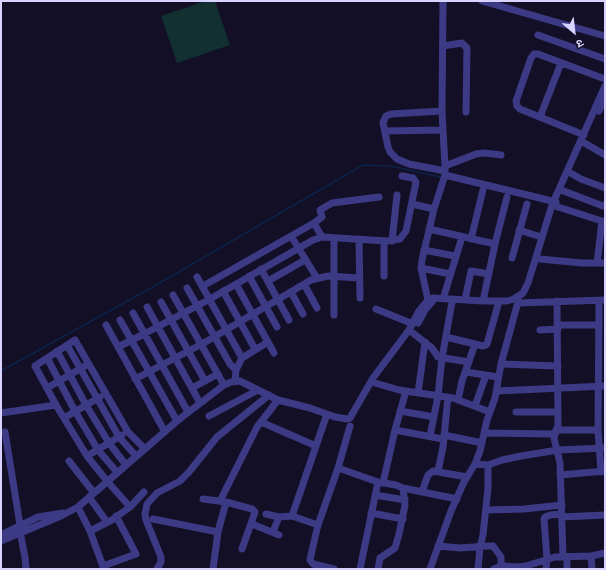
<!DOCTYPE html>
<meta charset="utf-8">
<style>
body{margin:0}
#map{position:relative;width:606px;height:570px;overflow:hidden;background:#130f26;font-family:"Roboto Condensed","Noto Sans Devanagari",sans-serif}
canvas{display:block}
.frame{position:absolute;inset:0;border:2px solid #d9d4ff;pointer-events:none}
.north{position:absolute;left:554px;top:12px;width:40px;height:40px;-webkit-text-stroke:3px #130f26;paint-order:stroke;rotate:152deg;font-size:11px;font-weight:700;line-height:16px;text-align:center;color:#d9d4ff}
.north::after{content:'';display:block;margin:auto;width:14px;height:18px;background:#d9d4ff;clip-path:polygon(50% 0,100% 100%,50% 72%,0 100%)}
</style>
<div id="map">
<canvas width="606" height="570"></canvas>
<div class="frame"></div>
<div class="north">उ</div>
</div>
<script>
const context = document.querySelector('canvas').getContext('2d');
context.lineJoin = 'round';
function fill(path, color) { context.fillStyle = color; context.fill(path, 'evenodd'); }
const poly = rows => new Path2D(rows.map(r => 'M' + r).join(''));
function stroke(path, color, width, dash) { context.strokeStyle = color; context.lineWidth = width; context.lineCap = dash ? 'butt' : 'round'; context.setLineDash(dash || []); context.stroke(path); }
fill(poly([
 [206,1,215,1,230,45,177,63,161,16]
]), '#12302f');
stroke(poly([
 [1,371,151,288,363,165,390,166,441,177]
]), '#0c2248', 1.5);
stroke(poly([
 [482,1,605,36],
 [538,35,605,59],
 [443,46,462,43,467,48,466,112],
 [442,111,391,114,386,116,383,123,388,147,390,152,397,159,409,164,445,171],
 [599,111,605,99],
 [540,117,561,63],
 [385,131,443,130],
 [584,135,520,109,517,106,516,101,531,58,534,54,538,54,605,79],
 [581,141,605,155],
 [445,166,476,154,485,153,501,155],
 [567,171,581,179,605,188],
 [445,175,556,202],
 [561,190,603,206,605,205],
 [412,204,434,209],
 [552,205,605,222],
 [314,223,322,217,320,210,332,203,379,197],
 [429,229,495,244,507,197],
 [519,230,541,237],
 [291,236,317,278],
 [359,239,360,298],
 [471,239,483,190],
 [384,241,384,276],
 [392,241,397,195],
 [424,250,455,256],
 [512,258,527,204],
 [540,259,582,263,605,263],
 [597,263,602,221],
 [421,268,450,274],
 [261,269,289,320],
 [249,276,277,327],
 [197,277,242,358,236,370,235,381],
 [268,281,305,260],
 [236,284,274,353],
 [304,284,317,308],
 [203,286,314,223,322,237],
 [187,288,230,364,236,370],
 [223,291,255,349],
 [291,292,303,314],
 [173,295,224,385],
 [443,299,462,237],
 [428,300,421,268,422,260,434,209,445,175,445,166,442,111,443,1],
 [465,300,471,271,489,274],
 [483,301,495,244],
 [557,301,558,425,554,438,560,463,563,557],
 [599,301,598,430,601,472],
 [161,302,205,381],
 [518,303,605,300],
 [147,307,200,403],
 [376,309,413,324],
 [133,313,188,412],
 [334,315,334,238],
 [120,320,177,421],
 [418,323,425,310,432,302],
 [106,325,165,432],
 [558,325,599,325],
 [409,330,432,348,438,357,469,362],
 [540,330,558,329],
 [446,337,483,346,486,345,487,344,498,305],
 [67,345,119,437,136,456],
 [118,347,144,334,210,299,313,240,322,237,387,241,400,239,406,231,416,182,413,178,402,176],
 [57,351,86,405,109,443,126,465],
 [47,358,75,411,98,450,117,472],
 [242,358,268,342],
 [501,364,558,366],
 [466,372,498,377],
 [135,379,202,344,311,280,328,276,359,278],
 [375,383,399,390,453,398,490,412],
 [47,388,85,366],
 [192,388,218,374],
 [497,391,605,386],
 [418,393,425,342],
 [458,400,462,381,475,344],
 [475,406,486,375],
 [400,411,434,417],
 [516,412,557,412],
 [1,413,56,405],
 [209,416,258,390],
 [64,418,100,397],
 [350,418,373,378,409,330,419,311,428,300,433,298,483,301,507,301,514,299,523,293,528,283,552,205,605,86],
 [261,422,316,446],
 [395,430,443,439],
 [556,430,598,430],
 [5,432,20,525],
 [484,433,555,434],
 [444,435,482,443],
 [430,436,438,396,442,358,452,302],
 [87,456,122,435],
 [69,461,94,493],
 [475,464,488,465,502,460,521,456,558,450,605,448],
 [338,468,378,482,396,485,403,488,457,499],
 [438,471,443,447,448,397],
 [560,475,605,471],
 [383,483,395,430,406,391],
 [422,492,428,475,433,471,467,477],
 [375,495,405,500],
 [89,497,107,522],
 [203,499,226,502,252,509,255,512,242,549],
 [220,501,257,427,278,400],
 [78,507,90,531,104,569],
 [130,507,107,481,87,456,56,405,35,366,75,340,128,432,144,448],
 [486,510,524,509,562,505],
 [371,513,403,519],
 [266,514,279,517],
 [562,517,605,515],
 [153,519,218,532],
 [252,524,279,535],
 [318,525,292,516,327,414],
 [90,531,112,520,130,507,144,492],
 [20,532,25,557,26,569],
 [273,532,279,517,292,516],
 [1,535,38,517,63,513],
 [1,541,61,516,78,507,177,421,224,385,231,382,240,381,278,400,310,408,335,417,347,419],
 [438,546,460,548,488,546,493,546,501,557,501,566],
 [591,556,592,569],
 [567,557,567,569],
 [103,566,136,554,116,516],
 [157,569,161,562,161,557,146,520,145,514,147,504,157,493,180,481,189,472,217,437,269,395],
 [213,569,218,532,226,502],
 [334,569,313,564,310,560,311,555,318,525,338,468,350,426],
 [360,569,378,482],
 [378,569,380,558,395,548,399,534,405,505,403,488],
 [430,569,451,511,464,482,475,464,480,451,487,420,495,398,501,364,518,302,518,297],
 [478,569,480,547,483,535,488,488,488,465],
 [494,569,501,566,518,567,526,566,555,557,591,556,605,553],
 [546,569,547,559,544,519,545,517,550,515,562,514]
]), '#3d3a85', 7);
</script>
